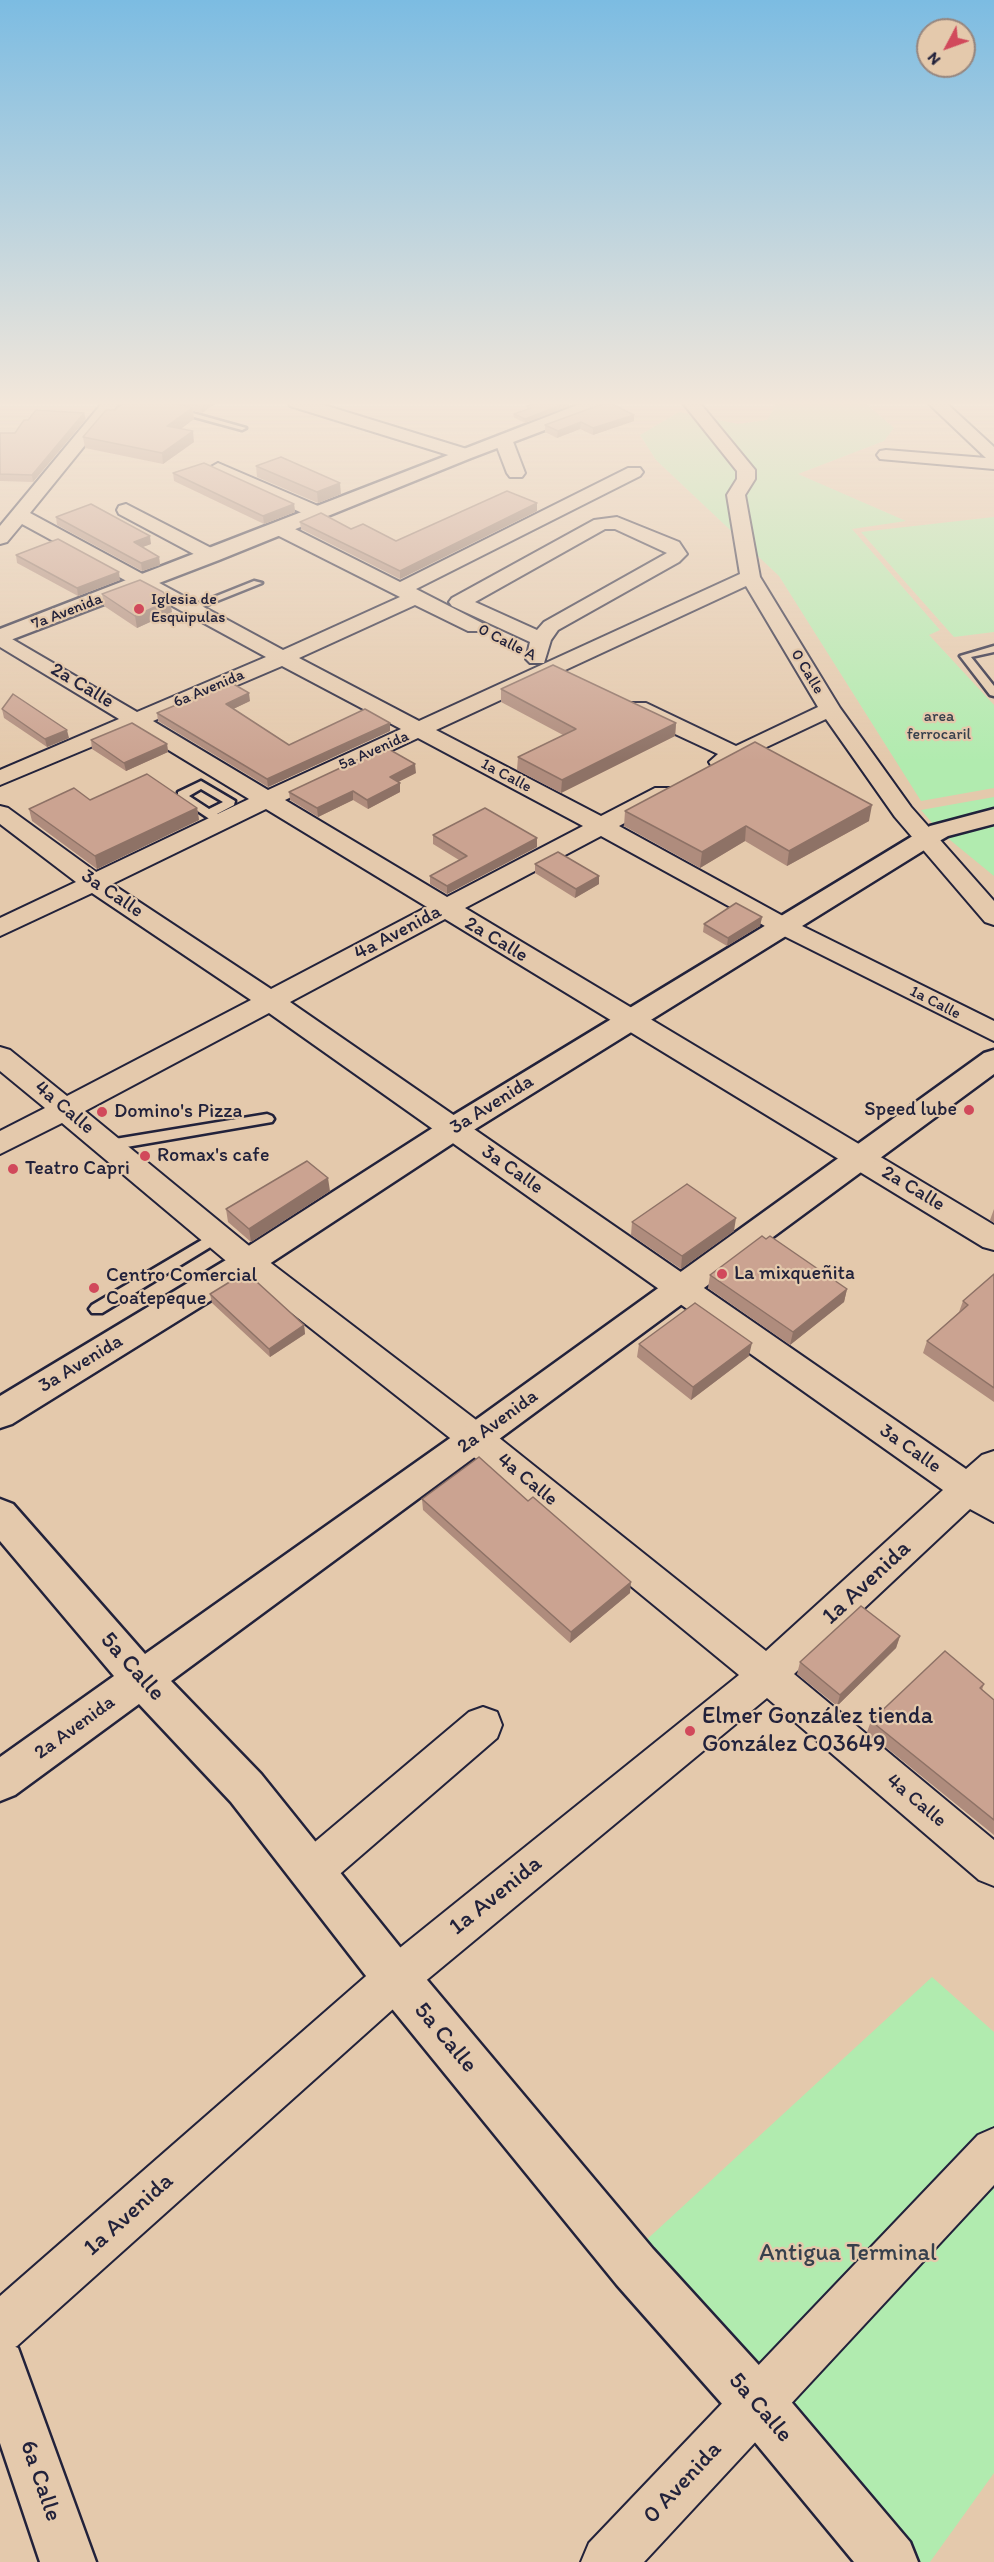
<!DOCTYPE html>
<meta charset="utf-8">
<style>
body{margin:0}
#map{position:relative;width:994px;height:2562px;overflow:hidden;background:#e4c9ac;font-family:Itim,sans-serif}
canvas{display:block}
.north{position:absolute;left:916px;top:18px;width:60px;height:60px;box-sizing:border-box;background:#e4c9ac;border:2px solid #96867f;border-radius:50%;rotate:229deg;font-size:16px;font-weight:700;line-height:24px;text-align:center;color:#22223b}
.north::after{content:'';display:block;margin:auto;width:21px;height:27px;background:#d1495b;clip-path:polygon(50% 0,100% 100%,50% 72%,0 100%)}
</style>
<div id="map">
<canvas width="994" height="2562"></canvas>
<div class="north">N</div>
</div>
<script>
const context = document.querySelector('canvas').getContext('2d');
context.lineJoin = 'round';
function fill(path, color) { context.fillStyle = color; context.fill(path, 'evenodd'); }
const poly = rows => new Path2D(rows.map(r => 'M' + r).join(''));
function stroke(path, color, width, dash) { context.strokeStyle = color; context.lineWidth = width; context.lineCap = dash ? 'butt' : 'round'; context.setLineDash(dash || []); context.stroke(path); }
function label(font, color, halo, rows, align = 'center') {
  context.font = font + ' Itim,sans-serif'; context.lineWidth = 4.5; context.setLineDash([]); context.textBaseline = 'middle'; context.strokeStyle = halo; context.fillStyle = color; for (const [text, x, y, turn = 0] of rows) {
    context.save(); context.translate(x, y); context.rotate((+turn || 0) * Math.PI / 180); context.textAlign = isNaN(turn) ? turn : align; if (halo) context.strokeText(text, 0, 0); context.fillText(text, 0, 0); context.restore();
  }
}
fill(poly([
 [773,402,864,402,894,428,884,441,798,474,906,521,852,529,940,630,929,635,994,705,994,788,921,801,779,576,656,460,640,435,679,412,738,424,767,420,776,405],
 [994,517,994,632,954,637,861,532],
 [994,797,994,876,939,831,921,810],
 [932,1977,994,2032,994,2473,930,2562,920,2562,643,2243]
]), '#b1ebaf');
const lane = poly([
 [139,402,153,402,246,428,242,430,139,402],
 [254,581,262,583,192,611,184,609,254,581],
 [994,646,994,652,971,657,994,686,994,696,990,695,960,656,994,646],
 [201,781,235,801,234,805,217,814,225,820,225,824,217,824,178,798,178,792,201,781],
 [201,789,223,802,209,809,189,796,201,789],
 [267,1114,272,1116,274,1119,272,1122,109,1150,102,1145,109,1140,267,1114],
 [217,1231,224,1236,222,1240,102,1313,92,1313,89,1309,92,1305,217,1231]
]);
const street = poly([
 [103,402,120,402,30,513,283,650,400,597,273,533,271,529,273,525,287,525,400,582,628,468,640,468,643,472,640,476,416,589,482,623,485,627,482,631,468,631,415,605,299,658,419,721,740,574,727,495,737,479,737,471,682,402,699,402,755,470,755,479,745,495,760,577,840,708,911,807,994,901,994,925,985,922,895,817,826,719,720,769,712,767,709,762,718,754,630,713,627,708,630,703,646,703,736,746,818,707,746,586,436,730,601,816,655,788,671,788,675,793,671,798,619,826,792,921,994,1021,994,1041,774,931,601,836,465,908,994,1225,994,1250,983,1247,445,919,290,1002,966,1469,982,1455,994,1451,994,1522,970,1509,794,1674,994,1840,994,1886,979,1880,767,1698,411,1993,17,2346,0,2354,0,2296,381,1963,739,1675,464,1449,237,1270,62,1123,0,1154,0,1131,45,1108,0,1071,0,1047,10,1050,67,1096,251,1000,92,893,0,936,0,918,76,882,0,824,0,806,8,808,96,872,249,799,134,729,0,785,0,770,119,719,0,647,0,632,137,712,266,657,22,524,7,542,0,544,0,526,103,402],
 [282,666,401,729,268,790,153,721,282,666],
 [418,738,583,826,447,897,285,800,418,738],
 [266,809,427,907,271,989,112,884,266,809],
 [269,1013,943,1490,766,1651,488,1429,259,1254,85,1111,269,1013],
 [288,402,314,402,470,450,473,454,470,458,458,458,290,406,288,402],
 [927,402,945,402,994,447,994,469,880,459,877,455,880,451,886,450,986,458,927,402],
 [503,434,512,439,525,473,522,477,510,477,507,473,494,439,503,434],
 [218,463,325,509,327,513,318,519,311,517,212,472,209,468,218,463],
 [126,504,219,552,222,556,212,562,205,560,119,514,117,510,119,506,126,504],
 [617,517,679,542,687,554,679,562,558,630,551,640,544,663,530,663,526,659,530,642,452,606,449,602,452,598,594,520,617,517],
 [605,529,615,529,667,553,544,622,537,630,475,602,605,529],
 [483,1707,497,1712,502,1725,497,1738,327,1885,312,1891,297,1885,291,1871,297,1857,469,1712,483,1707],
 [994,2128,994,2185,644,2562,581,2562,589,2543,978,2135,994,2128]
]);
const secondary = poly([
 [585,402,611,402,608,406,471,458,219,560,0,644,0,629,585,402],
 [994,809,994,824,948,836,934,844,464,1136,260,1270,12,1424,0,1428,0,1396,236,1254,442,1122,916,834,930,826,994,809],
 [994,1050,994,1074,171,1681,261,1774,412,1962,653,2249,777,2385,910,2542,918,2562,854,2562,739,2423,617,2285,380,1994,231,1802,139,1704,15,1795,0,1801,0,1757,114,1676,0,1541,0,1499,13,1504,145,1654,463,1429,984,1053,994,1050],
 [0,2340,18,2348,96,2562,40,2562,0,2443,0,2340]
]);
stroke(lane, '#22223b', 5);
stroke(street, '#22223b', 4);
stroke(secondary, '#22223b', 5);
fill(lane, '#e4c9ac');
fill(street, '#e4c9ac');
fill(secondary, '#e4c9ac');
fill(poly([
 [125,402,218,402,202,413,193,411,194,419,181,429,194,442,163,464,85,448,83,437],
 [569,402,569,406,525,423,513,417,514,414,527,409,527,406],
 [634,415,634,421,593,435,580,429,557,438,545,432,545,425],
 [86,419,33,482,0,481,0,433,15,433],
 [256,466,341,494,318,503,257,477],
 [173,473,294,504,295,512,264,524,174,481],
 [537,511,400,579,301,529,300,522,351,529,396,541],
 [56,517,151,544,142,547,159,557,160,565,142,571,57,525],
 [16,555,120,580,78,596,17,563],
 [102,594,172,612,137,628,104,606],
 [501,689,676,723,675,736,561,793,517,770,518,757,563,735,501,702],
 [250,701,233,709,289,745,390,723,390,731,268,787,158,721,157,713],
 [2,709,69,738,47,747,4,718],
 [91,740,167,744,168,752,126,771,92,749],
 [416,773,398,782,400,792,368,809,353,800,318,817,290,800,289,792],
 [90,800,197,808,199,820,97,869,32,821,29,809],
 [625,811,869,821,787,866,745,841,700,868,624,826],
 [433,835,537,838,537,847,447,894,430,884,430,876,459,860,433,844],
 [535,864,599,884,575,898,535,873],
 [762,917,760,926,727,946,703,932,704,924],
 [330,1191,251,1242,228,1222,226,1209],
 [994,1209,994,1223,990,1220],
 [632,1222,734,1231,681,1269,631,1235],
 [994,1274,994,1402,923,1353,927,1341,959,1312,963,1301],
 [710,1275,847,1289,844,1302,790,1345,708,1288],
 [210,1294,304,1325,305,1334,270,1357,212,1303],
 [639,1344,749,1356,691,1400,637,1357],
 [422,1499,630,1593,570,1643,423,1510],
 [900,1636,896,1648,837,1706,797,1674,800,1662],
 [984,1684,982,1690,994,1700,994,1835,867,1732,871,1721]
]), '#af8c7d');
fill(poly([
 [208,402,218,402,202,413,201,407],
 [569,402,569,406,525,423,525,419],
 [192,408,194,419,169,437,167,426],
 [84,413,86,419,33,482,32,475],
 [634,415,634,421,593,435,593,428],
 [581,422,580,429,557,438,558,431],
 [193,431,194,442,163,464,162,453],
 [340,483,341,494,318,503,317,492],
 [537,503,537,511,400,579,400,571],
 [294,504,295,512,264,524,263,516],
 [150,536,151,544,135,550,134,542],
 [159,557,160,565,142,571,141,563],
 [119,572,120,580,78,596,77,588],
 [170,600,172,612,137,628,135,616],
 [249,693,250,701,227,712,226,704],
 [390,723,390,731,268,787,267,779],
 [676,723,675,736,561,793,562,780],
 [67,730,69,738,47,747,45,739],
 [167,744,168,752,126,771,124,763],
 [415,764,416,773,390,786,390,777],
 [400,783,400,792,368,809,367,800],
 [353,791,353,800,318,817,317,808],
 [872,805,869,821,787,866,789,851],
 [197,808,199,820,97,869,95,856],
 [746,826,745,841,700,868,702,852],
 [537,838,537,847,447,894,447,886],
 [599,876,599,884,575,898,576,889],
 [762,917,760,926,727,946,728,938],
 [328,1178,330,1191,251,1242,249,1229],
 [736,1218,734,1231,681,1269,682,1256],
 [847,1289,844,1302,790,1345,793,1332],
 [304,1325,305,1334,270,1357,269,1349],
 [752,1343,749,1356,691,1400,693,1387],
 [631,1582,630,1593,570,1643,571,1632],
 [900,1636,896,1648,837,1706,840,1695]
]), '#8e7266');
const building = poly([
 [125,402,170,402,192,408,167,426,193,431,162,453,83,437,106,410,115,410,125,402],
 [184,402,208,402,201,407,184,402],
 [538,402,569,402,525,419,514,414,531,408,527,406,538,402],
 [608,402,634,415,593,428,581,422,558,431,545,425,608,402],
 [36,410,84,413,32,475,0,474,0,433,15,433,24,420,28,420,36,410],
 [281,457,340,483,317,492,256,466,281,457],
 [204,463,294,504,263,516,173,473,204,463],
 [507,491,537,503,400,571,300,522,321,513,351,529,363,524,396,541,507,491],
 [91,504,150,536,134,542,159,557,141,563,56,517,91,504],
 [58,539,119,572,77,588,16,555,58,539],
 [140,580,163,592,170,600,135,616,102,594,140,580],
 [553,665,676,723,562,780,518,757,576,729,501,689,553,665],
 [230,682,249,693,226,704,289,745,365,709,390,723,267,779,157,713,230,682],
 [13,694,67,730,45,739,2,709,13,694],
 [132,723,167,744,124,763,91,740,132,723],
 [755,742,872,805,789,851,746,826,702,852,625,811,755,742],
 [385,747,415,764,390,777,400,783,367,800,353,791,317,808,289,792,385,747],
 [147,774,197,808,95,856,29,809,74,788,90,800,147,774],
 [485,808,537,838,447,886,430,876,467,856,433,835,485,808],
 [558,852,599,876,576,889,535,864,558,852],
 [736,903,762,917,728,938,704,924,736,903],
 [307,1161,328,1178,249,1229,226,1209,307,1161],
 [687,1184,736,1218,682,1256,632,1222,687,1184],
 [762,1236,766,1239,770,1236,847,1289,793,1332,710,1275,762,1236],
 [246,1272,304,1325,269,1349,210,1294,246,1272],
 [994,1274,994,1388,927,1341,968,1305,963,1301,994,1274],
 [695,1303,752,1343,693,1387,639,1344,695,1303],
 [479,1457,528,1501,533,1497,631,1582,571,1632,422,1499,479,1457],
 [861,1606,900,1636,840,1695,800,1662,861,1606],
 [945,1651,984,1684,980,1688,994,1700,994,1820,871,1721,945,1651]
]);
fill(building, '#cba391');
stroke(building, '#8e7266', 1.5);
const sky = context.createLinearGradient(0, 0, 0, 761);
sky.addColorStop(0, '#7cbce2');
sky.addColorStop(0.53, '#f3e7da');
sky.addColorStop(1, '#f3e7da00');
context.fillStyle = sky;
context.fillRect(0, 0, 994, 761);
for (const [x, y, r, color] of [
 [139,609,6,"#d1495b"],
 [969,1110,6,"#d1495b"],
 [102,1112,6,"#d1495b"],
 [145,1156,6,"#d1495b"],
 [13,1169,6,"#d1495b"],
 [722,1274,6,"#d1495b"],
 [94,1288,6,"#d1495b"],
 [690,1731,6,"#d1495b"]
]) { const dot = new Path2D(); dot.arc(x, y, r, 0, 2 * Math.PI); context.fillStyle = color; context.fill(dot); stroke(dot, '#e4c9ac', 2); }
label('16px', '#22223b', '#e4c9ac', [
 ["Iglesia de",151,600],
 ["Esquipulas",151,618]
], 'left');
label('16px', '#22223b', '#e4c9ac', [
 ["7a Avenida",67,612,-21],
 ["0 Calle A",507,643,27],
 ["0 Calle",807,672,59],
 ["6a Avenida",209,689,-23],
 ["5a Avenida",374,751,-24],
 ["1a Calle",506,776,28],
 ["1a Calle",935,1003,27]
]);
label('16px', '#37404c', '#e4c9ac', [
 ["area",939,717],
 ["ferrocaril",939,735]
]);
label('20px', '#22223b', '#e4c9ac', [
 ["2a Calle",82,686,31],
 ["3a Calle",112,894,34],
 ["4a Avenida",398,933,-28],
 ["2a Calle",496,940,31],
 ["3a Avenida",492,1105,-32],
 ["4a Calle",64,1108,40],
 ["3a Calle",512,1170,35],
 ["2a Calle",913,1189,31],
 ["3a Avenida",81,1364,-31],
 ["2a Avenida",498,1422,-36],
 ["3a Calle",910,1449,35],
 ["4a Calle",527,1480,39],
 ["2a Avenida",75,1728,-36],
 ["4a Calle",916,1801,40]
]);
label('20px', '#22223b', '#e4c9ac', [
 ["Speed lube",957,1110,"right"],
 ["Domino's Pizza",114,1112],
 ["Romax's cafe",157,1156],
 ["Teatro Capri",25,1169],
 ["La mixqueñita",734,1274],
 ["Centro Comercial",106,1276],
 ["Coatepeque",106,1299]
], 'left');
label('24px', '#22223b', '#e4c9ac', [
 ["1a Avenida",867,1583,-43],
 ["5a Calle",132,1667,48],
 ["1a Avenida",496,1896,-39],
 ["5a Calle",445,2038,50],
 ["1a Avenida",129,2215,-42],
 ["5a Calle",760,2408,49],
 ["6a Calle",40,2481,71],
 ["0 Avenida",683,2483,-47]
]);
label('24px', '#22223b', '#e4c9ac', [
 ["Elmer González tienda",702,1717],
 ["González C03649",702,1745]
], 'left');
label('24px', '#37404c', '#e4c9ac', [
 ["Antigua Terminal",848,2254]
]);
</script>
